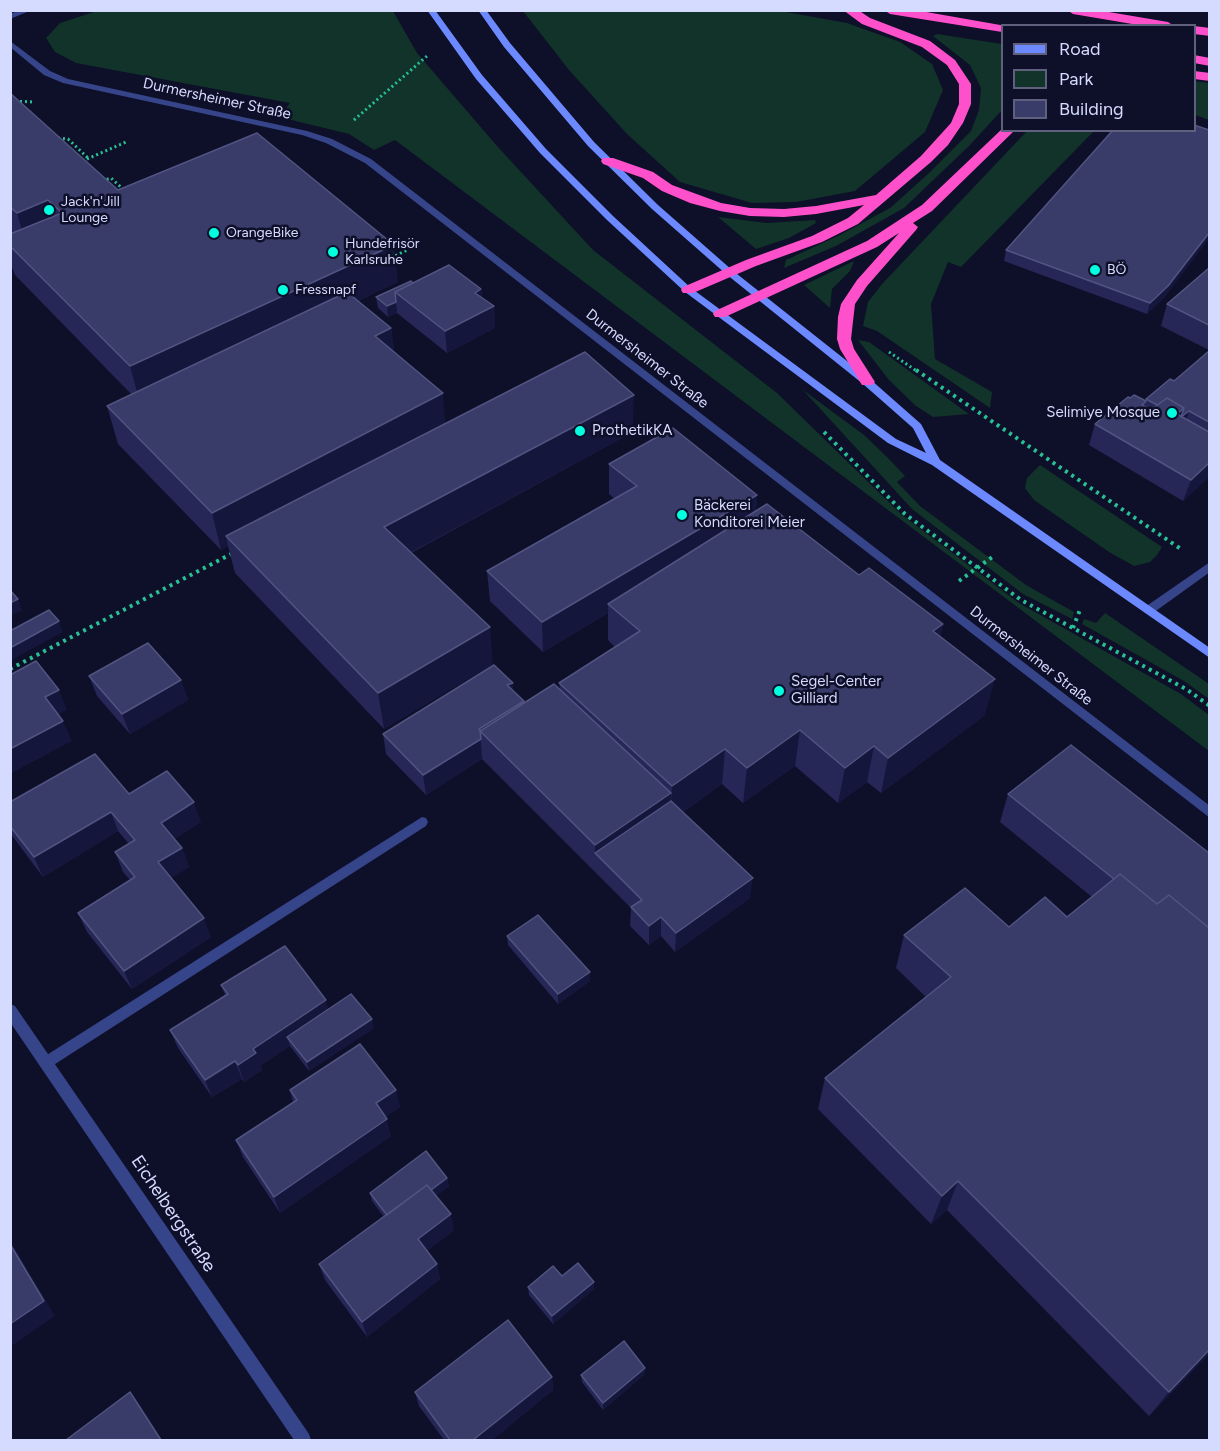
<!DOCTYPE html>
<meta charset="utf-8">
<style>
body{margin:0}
#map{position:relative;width:1220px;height:1451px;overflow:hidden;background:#0e0f28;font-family:Figtree,sans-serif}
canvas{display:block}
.frame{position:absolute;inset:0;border:12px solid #d5daff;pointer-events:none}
.legend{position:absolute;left:1001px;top:24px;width:195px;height:108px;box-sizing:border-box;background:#0e0f28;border:2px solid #5e607e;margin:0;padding:8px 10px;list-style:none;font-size:18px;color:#d5daff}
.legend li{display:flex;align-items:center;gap:12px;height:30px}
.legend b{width:30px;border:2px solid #5e607e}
</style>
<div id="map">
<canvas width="1220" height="1451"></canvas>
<div class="frame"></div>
<ul class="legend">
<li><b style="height:8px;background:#6c89ff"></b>Road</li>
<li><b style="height:16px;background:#11332a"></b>Park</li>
<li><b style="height:16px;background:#393b69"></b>Building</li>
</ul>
</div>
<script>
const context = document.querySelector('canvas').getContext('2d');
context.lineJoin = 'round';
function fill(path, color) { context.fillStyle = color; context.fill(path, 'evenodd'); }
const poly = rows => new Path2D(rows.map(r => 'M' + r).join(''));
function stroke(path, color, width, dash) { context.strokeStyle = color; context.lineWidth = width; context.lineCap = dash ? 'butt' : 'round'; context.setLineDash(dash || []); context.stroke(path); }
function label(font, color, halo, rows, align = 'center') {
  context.font = font + ' Figtree,sans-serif'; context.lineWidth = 5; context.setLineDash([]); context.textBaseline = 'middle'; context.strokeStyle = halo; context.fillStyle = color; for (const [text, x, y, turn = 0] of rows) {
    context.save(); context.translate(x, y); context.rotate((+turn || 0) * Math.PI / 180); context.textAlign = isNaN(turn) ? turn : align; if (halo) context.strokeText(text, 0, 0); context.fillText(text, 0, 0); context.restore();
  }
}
fill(poly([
 [775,10,847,23,900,42,932,64,943,90,925,132,855,191,796,202,752,203,680,182,627,134,569,70,523,11],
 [97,11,393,11,417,53,497,146,593,250,777,393,902,515,1019,603,1181,694,1209,715,1209,751,395,140,374,150,349,134,279,117,290,103,76,63,55,52,46,38,60,23],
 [937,34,1002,44,1002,110,969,146,904,208,836,246,784,268,786,260,840,235,890,208,928,174,971,131,979,110,981,88,970,65,933,36],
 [1194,81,1209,83,1209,120,1195,115],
 [1027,131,1094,131,961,267,948,262,931,304,935,359,992,392,990,408,877,331,863,326,868,302,882,284],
 [718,217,767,223,815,220,816,223,789,238,756,249],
 [854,261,850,271,832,289,830,308,804,285],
 [858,340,869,342,969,414,933,417,916,406,889,380],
 [803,390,864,435,887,457,905,476,897,482,920,506,1026,585,1074,612,1072,619,1023,594,912,509],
 [1040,465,1162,547,1157,555,1150,562,1134,566,1109,552,1034,500,1025,488,1027,478],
 [1105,613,1209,684,1209,699,1184,681,1082,624,1084,619,1096,623]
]), '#11332a');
stroke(poly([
 [10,101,35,102],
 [354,120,427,56],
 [58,138,68,139,88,158],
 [87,159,126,142],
 [102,181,111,178,125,191],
 [391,258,409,249],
 [889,352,918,372]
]), '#28c196', 3, [2, 3]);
stroke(poly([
 [916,370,1181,549],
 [824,432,905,514,1021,600,1186,689,1210,706],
 [959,581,995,555],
 [1073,628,1081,607],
 [10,669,233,553]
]), '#28c196', 4, [3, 4.5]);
fill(poly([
 [1210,562,1210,572,1153,613,1145,613,1143,610,1145,607,1210,562],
 [422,817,426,818,428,822,426,826,52,1066,47,1068,42,1066,40,1062,42,1058,422,817]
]), '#36458a');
fill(poly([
 [20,10,32,10,10,19,10,14,20,10],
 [10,41,50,71,68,79,307,131,332,139,371,159,1210,806,1210,818,365,163,326,143,302,135,63,83,44,75,10,47,10,41],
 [10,1004,15,1006,309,1434,311,1440,294,1440,10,1022,10,1004]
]), '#36458a');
fill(poly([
 [427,10,435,10,482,75,546,149,613,216,691,288,896,439,926,453,913,428,863,384,726,274,652,209,588,146,504,47,478,10,486,10,510,43,594,142,658,205,732,270,871,380,921,424,940,460,1210,648,1210,658,932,465,888,443,685,292,607,220,540,153,476,79,427,10]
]), '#6c89ff');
fill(poly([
 [843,10,858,10,870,18,930,41,955,60,971,84,971,104,963,123,948,145,931,162,858,224,822,242,756,266,693,293,683,293,681,290,683,287,746,260,812,236,848,218,864,205,816,214,784,217,750,216,720,211,690,203,662,191,643,178,603,164,601,161,603,158,613,158,653,172,672,185,721,203,750,208,784,209,816,206,876,195,921,156,951,123,959,104,959,84,947,65,922,47,862,24,843,10],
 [884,10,915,10,1006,26,1002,26,1002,32,890,14,884,10],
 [1067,10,1097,10,1168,22,1174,26,1144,26,1073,14,1067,10],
 [1194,26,1210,28,1210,36,1194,34,1194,26],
 [1194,55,1210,58,1210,66,1194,63,1194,55],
 [1194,71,1210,73,1210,81,1194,79,1194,71],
 [1002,129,1015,130,932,211,913,223,918,227,916,230,867,286,855,304,851,339,854,349,875,382,872,385,862,385,840,349,837,339,838,317,841,304,857,280,899,233,877,247,725,317,715,317,713,314,715,311,867,241,922,205,1002,129]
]), '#ff50cb');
fill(poly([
 [10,93,118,190,398,282,358,301,391,328,394,351,446,424,633,432,411,553,493,664,384,729,235,573,228,546,221,550,118,444,107,406,132,395,15,275,10,262],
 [1006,250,1165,297,1147,314,1004,261],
 [1209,268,1209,350,1161,326,1167,304],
 [413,283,481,289,482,298,494,306,495,328,447,353,397,313,388,317,378,308,376,297],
 [1209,351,1209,477,1183,501,1089,445,1095,424,1130,398,1146,401,1146,399,1174,381],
 [609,464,757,495,756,511,859,575,943,624,940,637,985,715,881,793,867,782,838,803,795,766,743,803,722,784,683,812,750,898,675,952,661,936,649,945,630,926,631,908,482,759,426,795,386,754,383,734,513,683,513,691,524,702,560,689,559,683,615,647,608,640,608,613,543,652,490,601,487,571,615,499,609,494],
 [89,676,181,680,188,700,130,734,97,696],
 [129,794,201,822,174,839,182,848,189,867,171,878,211,937,132,989,87,932,78,913,130,880,123,872,115,852,129,844,118,831,43,877,10,833,10,802],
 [1008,794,1209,853,1209,1354,1149,1416,947,1210,931,1224,818,1109,825,1078,926,997,896,968,904,935,1009,927,1067,917,1092,897,1000,822],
 [507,936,590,972,590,981,558,1004,508,945],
 [221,985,329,1009,374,1028,309,1071,290,1046,261,1065,262,1070,244,1082,242,1079,212,1097,178,1048,170,1030,225,995],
 [290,1090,396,1090,400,1107,385,1117,391,1136,280,1213,243,1157,236,1140,293,1102],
 [447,1178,449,1186,436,1196,454,1230,427,1251,437,1264,440,1279,367,1337,325,1280,319,1264,384,1217,372,1201,370,1193],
 [594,1282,594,1289,553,1324,529,1295,528,1287],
 [645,1368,644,1375,603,1410,582,1382,581,1375],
 [552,1377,553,1390,492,1440,444,1440,419,1406,415,1392]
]), '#262757');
fill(poly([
 [48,200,59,237,28,250,17,213],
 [10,225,14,235,10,237],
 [1209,233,1209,239,1165,297,1147,314,1150,303],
 [394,245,398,282,140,403,130,366],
 [481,289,483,311,475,293],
 [396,302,397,313,388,317,387,306],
 [494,306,495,328,447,353,445,331],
 [391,328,396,366,375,336],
 [443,393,446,430,226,536,228,546,221,550,212,513],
 [634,395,633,432,389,564,384,527],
 [1184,408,1189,411,1186,422,1177,414],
 [1209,463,1209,477,1183,501,1191,480],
 [757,495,755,525,608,604,608,613,543,652,542,622],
 [18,599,22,610,10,616,10,603],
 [59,621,63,632,10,661,10,648],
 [943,624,934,661,933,631],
 [490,627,493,664,384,729,378,693],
 [995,679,985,715,881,793,888,758],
 [181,680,188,700,130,734,122,714],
 [513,683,514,703,507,685],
 [59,690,67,710,53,717,45,697],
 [524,701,525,721,480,731,482,759,426,795,423,775,479,729],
 [63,721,72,741,10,774,10,749],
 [800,730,795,766,743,803,747,768],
 [874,746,867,782,838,803,845,768],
 [725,749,722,784,670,821,672,786],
 [671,793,670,821,595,853,595,845],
 [194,802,201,822,168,843,161,823],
 [111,812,118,831,43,877,34,857],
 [182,848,189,867,165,882,158,862],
 [753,878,750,898,675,952,676,933],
 [661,917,661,936,649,945,649,926],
 [204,918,211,937,132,989,124,971],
 [590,972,590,981,558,1004,558,994],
 [326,1000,331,1019,287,1037,290,1046,261,1065,262,1070,244,1082,238,1065,253,1049],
 [372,1019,374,1028,309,1071,307,1062],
 [235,1061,242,1079,212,1097,205,1080],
 [396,1090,400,1107,380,1120,376,1103],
 [387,1119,391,1136,280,1213,274,1197],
 [447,1178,449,1186,393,1229,391,1221],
 [958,1181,947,1210,931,1224,942,1196],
 [451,1214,454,1230,422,1255,418,1239],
 [10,1240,55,1316,10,1347],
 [437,1264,440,1279,367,1337,362,1322],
 [594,1282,594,1289,553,1324,552,1316],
 [1209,1350,1209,1354,1149,1416,1169,1392],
 [645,1368,644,1375,603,1410,603,1403],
 [552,1377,553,1390,492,1440,473,1440],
 [130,1392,140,1405,162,1440,161,1440]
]), '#15163c');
const building = poly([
 [10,93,118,190,257,133,394,245,130,366,10,246,10,234,62,213,48,200,17,213,10,207,10,93],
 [1194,125,1209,130,1209,233,1168,286,1150,303,1006,250,1113,130,1194,130,1194,125],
 [449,265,481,289,475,293,494,306,445,331,395,292,449,265],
 [1209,268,1209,325,1167,304,1209,268],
 [411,281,413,283,395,292,396,302,387,306,376,297,411,281],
 [347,292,391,328,375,336,443,393,212,513,107,406,347,292],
 [1209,351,1209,422,1189,411,1181,417,1184,408,1167,398,1157,405,1146,399,1170,379,1174,381,1209,351],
 [585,352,634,395,384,527,490,627,378,693,226,536,585,352],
 [1134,395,1146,401,1142,405,1151,410,1167,398,1184,408,1177,414,1209,432,1209,463,1191,480,1095,424,1128,397,1130,398,1134,395],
 [673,428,757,495,542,622,487,571,637,486,609,464,673,428],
 [767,504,859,575,869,568,943,624,933,631,995,679,888,758,874,746,845,768,800,730,747,768,725,749,672,786,559,683,640,631,608,604,767,504],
 [10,590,18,599,10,603,10,590],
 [49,610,59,621,10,648,10,631,49,610],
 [148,643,181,680,122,714,89,676,148,643],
 [36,661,59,690,45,697,63,721,10,749,10,675,36,661],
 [494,665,513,683,507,685,524,701,479,729,480,730,480,731,481,739,423,775,383,734,494,665],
 [554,684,671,793,595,845,480,731,554,684],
 [1071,745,1209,853,1209,928,1169,895,1157,904,1120,874,1114,879,1008,794,1071,745],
 [95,754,129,794,167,771,194,802,161,823,182,848,158,862,204,918,124,971,78,913,135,877,115,852,135,840,111,812,34,857,10,826,10,802,95,754],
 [671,801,753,878,676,933,661,917,649,926,631,907,642,900,595,853,671,801],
 [1120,874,1157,904,1169,895,1209,928,1209,1350,1169,1392,958,1181,942,1196,825,1078,951,977,904,935,965,888,1009,927,1045,897,1067,917,1120,874],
 [538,915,590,972,558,994,507,936,538,915],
 [285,946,326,1000,253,1049,256,1053,238,1065,235,1061,205,1080,170,1030,228,994,221,985,285,946],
 [351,994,372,1019,307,1062,287,1037,351,994],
 [360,1044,396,1090,376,1103,387,1119,274,1197,236,1140,297,1100,290,1090,360,1044],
 [426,1151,447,1178,431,1190,427,1185,387,1215,370,1193,426,1151],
 [427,1185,451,1214,418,1239,437,1264,362,1322,319,1264,427,1185],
 [10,1244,44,1301,10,1324,10,1244],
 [578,1263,594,1282,552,1316,528,1287,553,1266,562,1276,578,1263],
 [508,1320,552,1377,473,1440,450,1440,415,1392,508,1320],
 [624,1341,645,1368,603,1403,581,1375,624,1341],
 [130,1392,161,1440,66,1440,130,1392]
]);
fill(building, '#393b69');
stroke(building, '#515480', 1.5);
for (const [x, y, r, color] of [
 [49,210,6,"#01ffe0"],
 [214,233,6,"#01ffe0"],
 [333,252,6,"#01ffe0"],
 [1095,270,6,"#01ffe0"],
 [283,290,6,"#01ffe0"],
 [1172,413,6,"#01ffe0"],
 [580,431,6,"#01ffe0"],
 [682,515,6,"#01ffe0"],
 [779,691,6,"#01ffe0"]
]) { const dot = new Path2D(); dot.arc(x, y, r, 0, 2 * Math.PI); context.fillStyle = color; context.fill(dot); stroke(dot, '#0e0f28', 2); }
label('14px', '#d5daff', '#0e0f28', [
 ["Jack'n'Jill",61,202],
 ["Lounge",61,218],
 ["OrangeBike",226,233],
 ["Hundefrisör",345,244],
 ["Karlsruhe",345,260],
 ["BÖ",1107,270],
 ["Fressnapf",295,290]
], 'left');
label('15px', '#d5daff', '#0e0f28', [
 ["Durmersheimer Straße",217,99,12],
 ["Durmersheimer Straße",647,359,38],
 ["Durmersheimer Straße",1031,656,38]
]);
label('15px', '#d5daff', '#0e0f28', [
 ["Selimiye Mosque",1160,413,"right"],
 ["ProthetikKA",592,431],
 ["Bäckerei",694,506],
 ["Konditorei Meier",694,523],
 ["Segel-Center",791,682],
 ["Gilliard",791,699]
], 'left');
label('18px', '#d5daff', '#0e0f28', [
 ["Eichelbergstraße",173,1214,56]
]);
</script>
